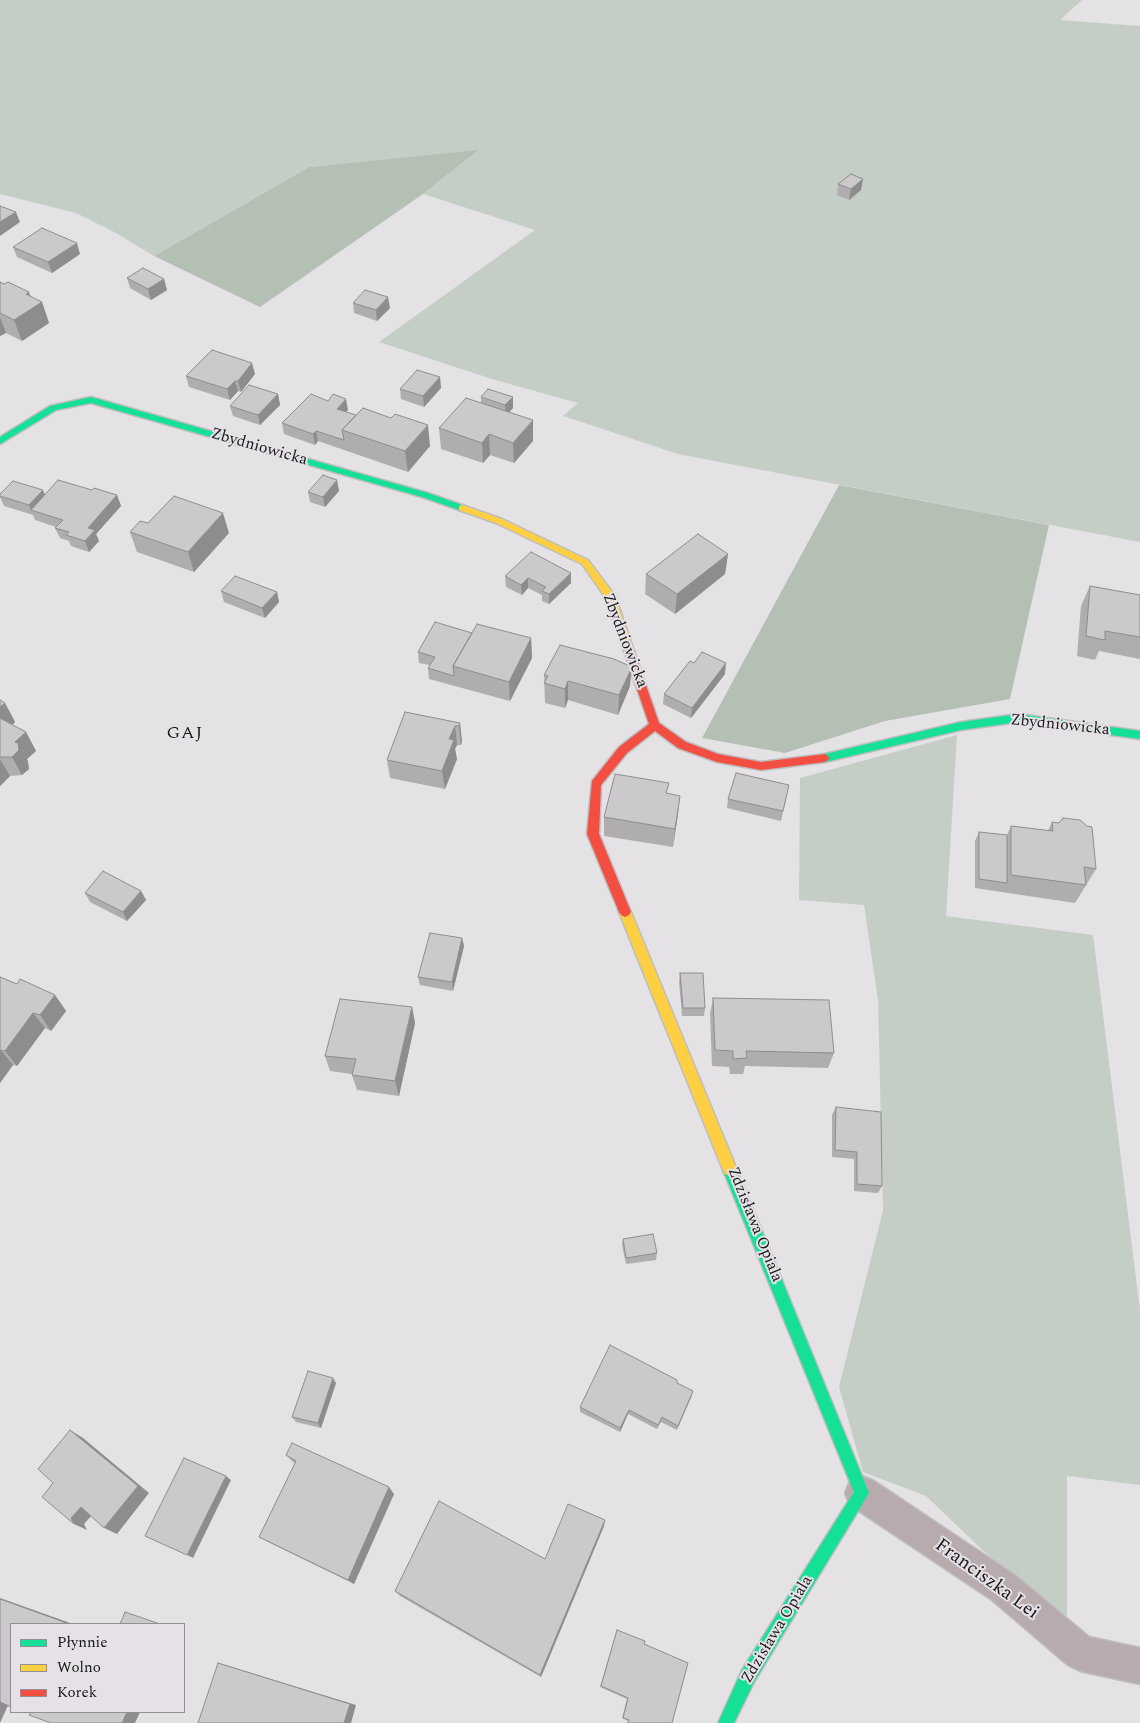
<!DOCTYPE html>
<meta charset="utf-8">
<style>
body{margin:0}
#map{position:relative;width:1140px;height:1723px;overflow:hidden;background:#e4e2e5;font-family:Spectral,serif}
canvas{display:block}
.legend{position:absolute;left:10px;top:1623px;width:175px;height:90px;box-sizing:border-box;background:#e5e1e6;border:1px solid #939094;margin:0;padding:6px 9px;list-style:none;font-size:15px;color:#181719}
.legend li{display:flex;align-items:center;gap:10px;height:25px}
.legend b{width:25px;border:1px solid #939094}
</style>
<div id="map">
<canvas width="1140" height="1723"></canvas>
<ul class="legend">
<li><b style="height:6px;background:#16e098"></b>Płynnie</li>
<li><b style="height:6px;background:#ffcf43"></b>Wolno</li>
<li><b style="height:6px;background:#f24e42"></b>Korek</li>
</ul>
</div>
<script>
const context = document.querySelector('canvas').getContext('2d');
context.lineJoin = 'round';
function fill(path, color) { context.fillStyle = color; context.fill(path, 'evenodd'); }
const poly = rows => new Path2D(rows.map(r => 'M' + r).join(''));
function stroke(path, color, width, dash) { context.strokeStyle = color; context.lineWidth = width; context.lineCap = dash ? 'butt' : 'round'; context.setLineDash(dash || []); context.stroke(path); }
function label(font, color, halo, rows, align = 'center') {
  context.font = font + ' Spectral,serif'; context.lineWidth = 4; context.setLineDash([]); context.textBaseline = 'middle'; context.strokeStyle = halo; context.fillStyle = color; for (const [text, x, y, turn = 0] of rows) {
    context.save(); context.translate(x, y); context.rotate((+turn || 0) * Math.PI / 180); context.textAlign = isNaN(turn) ? turn : align; if (halo) context.strokeText(text, 0, 0); context.fillText(text, 0, 0); context.restore();
  }
}
fill(poly([
 [0,0,1082,0,1060,20,1140,26,1140,542,678,454,563,416,578,403,495,380,379,342,535,230,423,194,478,151,309,167,154,256,116,233,76,213,0,194],
 [957,735,946,916,1093,935,1140,1311,1140,1485,1067,1476,1067,1631,926,1496,863,1472,839,1387,883,1210,878,1000,864,905,799,900,800,778]
]), '#c5cec6');
fill(poly([
 [479,150,423,194,260,307,154,256,309,167],
 [839,485,1049,525,1010,699,885,721,785,753,702,738]
]), '#b5c0b5');
const lane = poly([
 [862,1476,874,1481,1016,1576,1089,1637,1140,1648,1140,1684,1080,1671,1068,1665,992,1600,850,1505,845,1493,850,1481,862,1476]
]);
const fast = poly([
 [91,397,428,493,465,506,467,508,462,511,422,497,91,403,56,410,0,444,0,437,50,406,91,397],
 [1018,714,1140,731,1140,739,1018,722,961,730,825,762,820,758,825,754,961,722,1018,714],
 [730,1164,735,1166,737,1170,869,1493,754,1682,734,1723,718,1723,742,1670,854,1492,723,1170,725,1166,730,1164]
]);
const slow = poly([
 [462,505,502,519,588,560,615,596,634,651,633,654,625,654,605,597,582,564,496,523,459,510,459,506,462,505],
 [625,907,629,909,631,912,737,1170,735,1174,730,1176,725,1174,723,1170,619,912,621,909,625,907]
]);
const jam = poly([
 [629,647,634,651,659,723,686,742,718,754,761,762,825,754,830,758,825,762,761,770,717,762,678,748,655,731,627,753,601,785,599,834,631,912,629,915,625,917,621,915,619,912,587,834,592,781,619,747,649,724,624,651,629,647]
]);
stroke(lane, '#bfbebf', 3);
stroke(fast, '#bfbebf', 3);
stroke(slow, '#bfbebf', 3);
stroke(jam, '#bfbebf', 3);
fill(lane, '#b7abae');
fill(fast, '#16e098');
fill(slow, '#ffcf43');
fill(jam, '#f24e42');
fill(poly([
 [863,179,861,190,849,200,837,195,838,184],
 [13,247,80,254,52,273,17,257],
 [127,278,164,279,167,290,151,300,130,288],
 [0,282,42,302,49,323,22,341,6,333,0,336],
 [353,303,390,308,377,321,354,313],
 [255,374,241,392,238,391,230,400,189,387,186,376],
 [440,377,441,388,424,407,401,399,400,389],
 [278,394,280,405,260,425,233,416,230,406],
 [481,397,513,397,513,408,509,412,533,441,514,463,490,455,483,463,441,449,439,428,481,403],
 [348,410,346,412,430,446,408,472,318,441,315,445,284,434,282,423],
 [337,480,339,491,325,507,310,502,308,492],
 [92,490,117,495,121,506,96,534,99,541,89,552,71,546,69,541,60,538,55,528,56,527,35,520,33,515,4,506,0,497,0,494,45,495],
 [148,523,229,533,194,572,137,552,130,532],
 [728,554,725,574,675,614,645,594,646,574],
 [571,573,571,583,549,604,542,601,542,595,528,588,522,595,506,587,505,576],
 [1090,586,1140,595,1140,659,1099,651,1095,660,1077,656,1081,606],
 [221,591,277,592,279,602,265,618,224,602],
 [472,633,531,638,532,658,510,701,429,679,428,668,430,665,419,663,418,652],
 [694,663,725,674,691,718,663,704,664,694],
 [544,675,630,686,618,715,568,700,565,708,545,703],
 [0,700,5,703,15,722,12,725,26,732,36,751,27,759,28,762,29,769,22,775,10,776,0,786],
 [460,723,462,742,461,745,457,745,455,749,457,759,445,789,390,778,387,760],
 [789,785,781,821,727,808,728,799],
 [668,794,678,814,673,847,604,836,604,817],
 [1052,822,1096,869,1075,903,975,888,975,841,979,832,1007,835,1011,826,1048,831],
 [141,891,146,900,127,921,90,902,85,893],
 [462,938,464,946,453,991,420,985,418,977],
 [680,973,705,1008,704,1016,682,1016,679,982],
 [0,977,17,984,55,995,66,1011,51,1031,45,1028,17,1066,13,1065,0,1083],
 [713,998,834,1053,828,1068,745,1066,743,1074,730,1074,729,1067,712,1066,710,1014],
 [412,1007,415,1023,399,1096,357,1090,352,1075,352,1074,330,1071,325,1056],
 [836,1107,882,1186,878,1193,854,1191,854,1159,832,1157,832,1115],
 [623,1239,657,1253,656,1260,626,1264,622,1245],
 [336,1383,321,1428,296,1422,292,1417],
 [677,1383,692,1396,677,1430,661,1422,657,1429,628,1414,620,1432,580,1412,580,1407],
 [286,1455,394,1494,354,1584,268,1542,259,1537,295,1464],
 [604,1526,541,1677,400,1596,395,1591,545,1559],
 [617,1630,644,1644,672,1723,627,1723,628,1721,622,1718,627,1699,600,1687]
]), '#afadaf');
fill(poly([
 [863,179,861,190,849,200,851,189],
 [16,212,20,222,0,236,0,222],
 [77,243,80,254,52,273,48,262],
 [164,279,167,290,151,300,148,289],
 [29,292,34,307,42,302,49,323,22,341,14,320,26,294],
 [388,297,390,308,377,321,376,310],
 [0,317,6,333,0,336],
 [252,363,255,374,241,392,238,381],
 [440,377,441,388,424,407,423,396],
 [235,381,238,391,230,400,227,389],
 [278,394,280,405,260,425,258,415],
 [513,397,513,408,506,416,505,405],
 [346,399,348,410,339,420,337,409],
 [533,420,533,441,514,463,513,443],
 [428,425,430,446,408,472,405,451],
 [316,431,318,441,315,445,313,434],
 [489,434,490,455,483,463,482,443],
 [337,480,339,491,325,507,323,497],
 [43,490,47,500,31,510,29,505],
 [117,495,121,506,96,534,99,541,89,552,85,541,88,528],
 [223,513,229,533,194,572,188,552],
 [728,554,725,574,675,614,677,594],
 [571,573,571,583,549,604,549,594],
 [528,578,528,588,522,595,521,585],
 [277,592,279,602,265,618,262,608],
 [531,638,532,658,510,701,509,682],
 [726,663,725,674,691,718,692,708],
 [632,667,630,686,618,715,619,695],
 [568,681,568,700,565,708,565,689],
 [5,703,15,722,3,734,0,728,0,707],
 [460,723,462,742,461,745,459,726],
 [455,726,457,745,455,749,457,759,445,789,442,771,449,739],
 [26,732,36,751,27,759,28,762,29,769,22,775,12,757,15,742],
 [0,759,10,776,0,786],
 [680,796,678,814,673,847,675,829],
 [141,891,146,900,127,921,123,912],
 [462,938,464,946,453,991,452,982],
 [55,995,66,1011,51,1031,40,1015],
 [412,1007,415,1023,399,1096,395,1081],
 [33,1013,45,1028,17,1066,5,1051],
 [1,1050,13,1065,0,1083,0,1051],
 [333,1378,336,1383,321,1428,318,1423],
 [629,1410,628,1414,620,1432,620,1428],
 [70,1430,83,1438,149,1493,117,1534,104,1528],
 [226,1476,231,1480,193,1558,187,1555],
 [389,1487,394,1494,354,1584,348,1580],
 [81,1507,94,1513,84,1524,87,1530,74,1524,71,1518],
 [605,1520,604,1526,541,1677,540,1675],
 [0,1598,73,1624,64,1624,0,1599],
 [218,1663,356,1705,351,1723,344,1723],
 [0,1700,10,1701,0,1723],
 [127,1712,140,1712,135,1723,122,1723]
]), '#8e8d8e');
const building = poly([
 [851,174,863,179,851,189,838,184,851,174],
 [0,206,16,212,0,222,0,206],
 [42,228,77,243,48,262,13,247,42,228],
 [143,268,164,279,148,289,127,278,143,268],
 [0,282,4,284,8,282,29,292,26,294,42,302,14,320,0,313,0,282],
 [365,290,388,297,376,310,353,303,365,290],
 [212,350,252,363,238,381,235,381,227,389,186,376,212,350],
 [417,370,440,377,423,396,400,389,417,370],
 [249,385,278,394,258,415,230,406,249,385],
 [488,389,513,397,505,405,481,397,488,389],
 [311,394,328,401,333,394,346,399,337,409,356,415,342,430,344,440,316,431,313,434,282,423,311,394],
 [466,398,533,420,513,443,489,434,482,443,439,428,466,398],
 [363,408,391,418,395,414,428,425,405,451,342,430,363,408],
 [323,475,337,480,323,497,308,492,323,475],
 [58,480,92,490,94,488,117,495,88,528,95,530,85,541,66,535,69,532,55,528,63,520,31,510,58,480],
 [13,481,43,490,29,505,0,496,0,494,13,481],
 [174,496,223,513,188,552,130,532,140,521,148,523,174,496],
 [698,534,728,554,677,594,646,574,698,534],
 [531,552,571,573,549,594,542,591,546,587,528,578,521,585,505,576,531,552],
 [235,576,277,592,262,608,221,591,235,576],
 [1090,586,1140,595,1140,637,1105,631,1105,640,1086,636,1090,586],
 [435,622,472,633,453,666,454,676,428,668,435,657,418,652,435,622],
 [477,624,531,638,509,682,453,666,477,624],
 [560,645,614,659,632,667,619,695,568,681,565,689,544,683,548,676,544,675,560,645],
 [702,652,726,663,692,708,664,694,690,661,694,663,702,652],
 [0,700,5,703,0,707,0,700],
 [405,712,460,723,459,726,455,726,449,739,454,740,442,771,387,760,405,712],
 [0,718,26,732,15,742,18,743,19,750,12,757,0,757,0,718],
 [736,773,789,785,783,811,728,799,736,773],
 [615,774,669,783,666,793,680,796,675,829,604,817,615,774],
 [1063,818,1080,820,1087,826,1092,827,1096,869,1084,867,1086,885,1011,875,1011,826,1053,831,1052,822,1059,823,1063,818],
 [979,832,1007,835,1007,883,979,879,979,832],
 [103,871,141,891,123,912,85,893,103,871],
 [430,933,462,938,452,982,418,977,430,933],
 [680,973,703,973,705,1008,683,1008,680,973],
 [0,977,17,984,20,979,55,995,40,1015,33,1013,5,1051,1,1050,0,1051,0,977],
 [713,998,829,1000,834,1053,746,1051,747,1058,733,1059,733,1051,715,1050,713,998],
 [340,999,412,1007,395,1081,352,1075,356,1059,325,1056,340,999],
 [836,1107,881,1112,882,1186,857,1184,857,1152,835,1150,836,1107],
 [653,1234,657,1253,626,1258,623,1239,653,1234],
 [610,1345,677,1380,677,1383,693,1391,678,1426,662,1417,658,1425,629,1410,620,1428,580,1407,610,1345],
 [308,1371,333,1378,318,1423,292,1417,308,1371],
 [70,1430,138,1486,104,1528,81,1507,71,1518,74,1524,42,1497,53,1483,38,1469,70,1430],
 [292,1443,389,1487,348,1580,259,1537,296,1461,286,1455,292,1443],
 [184,1458,226,1476,187,1555,145,1536,184,1458],
 [439,1501,545,1559,568,1504,605,1520,540,1675,395,1591,439,1501],
 [0,1599,64,1622,64,1624,11,1624,11,1707,0,1702,0,1599],
 [125,1612,160,1624,120,1624,125,1612],
 [617,1630,645,1641,644,1644,688,1663,672,1723,628,1723,629,1720,623,1718,628,1698,601,1686,617,1630],
 [218,1663,350,1704,344,1723,198,1723,218,1663],
 [31,1712,127,1712,122,1723,51,1723,29,1715,31,1712]
]);
fill(building, '#cbc9cb');
stroke(building, '#8e8d8e', 1);
label('16px', '#181719', '#e5e1e6', [
 ["Zbydniowicka",259,448,16],
 ["Zbydniowicka",624,641,69],
 ["Zbydniowicka",1060,726,6],
 ["Zdzisława Opiala",754,1225,68],
 ["Zdzisława Opiala",778,1630,-59]
]);
context.letterSpacing = '1px';
label('18px', '#181719', '#e5e1e6', [
 ["GAJ",185,734]
]);
context.letterSpacing = '0px';
label('19px', '#181719', '#e5e1e6', [
 ["Franciszka Lei",986,1580,36]
]);
</script>
